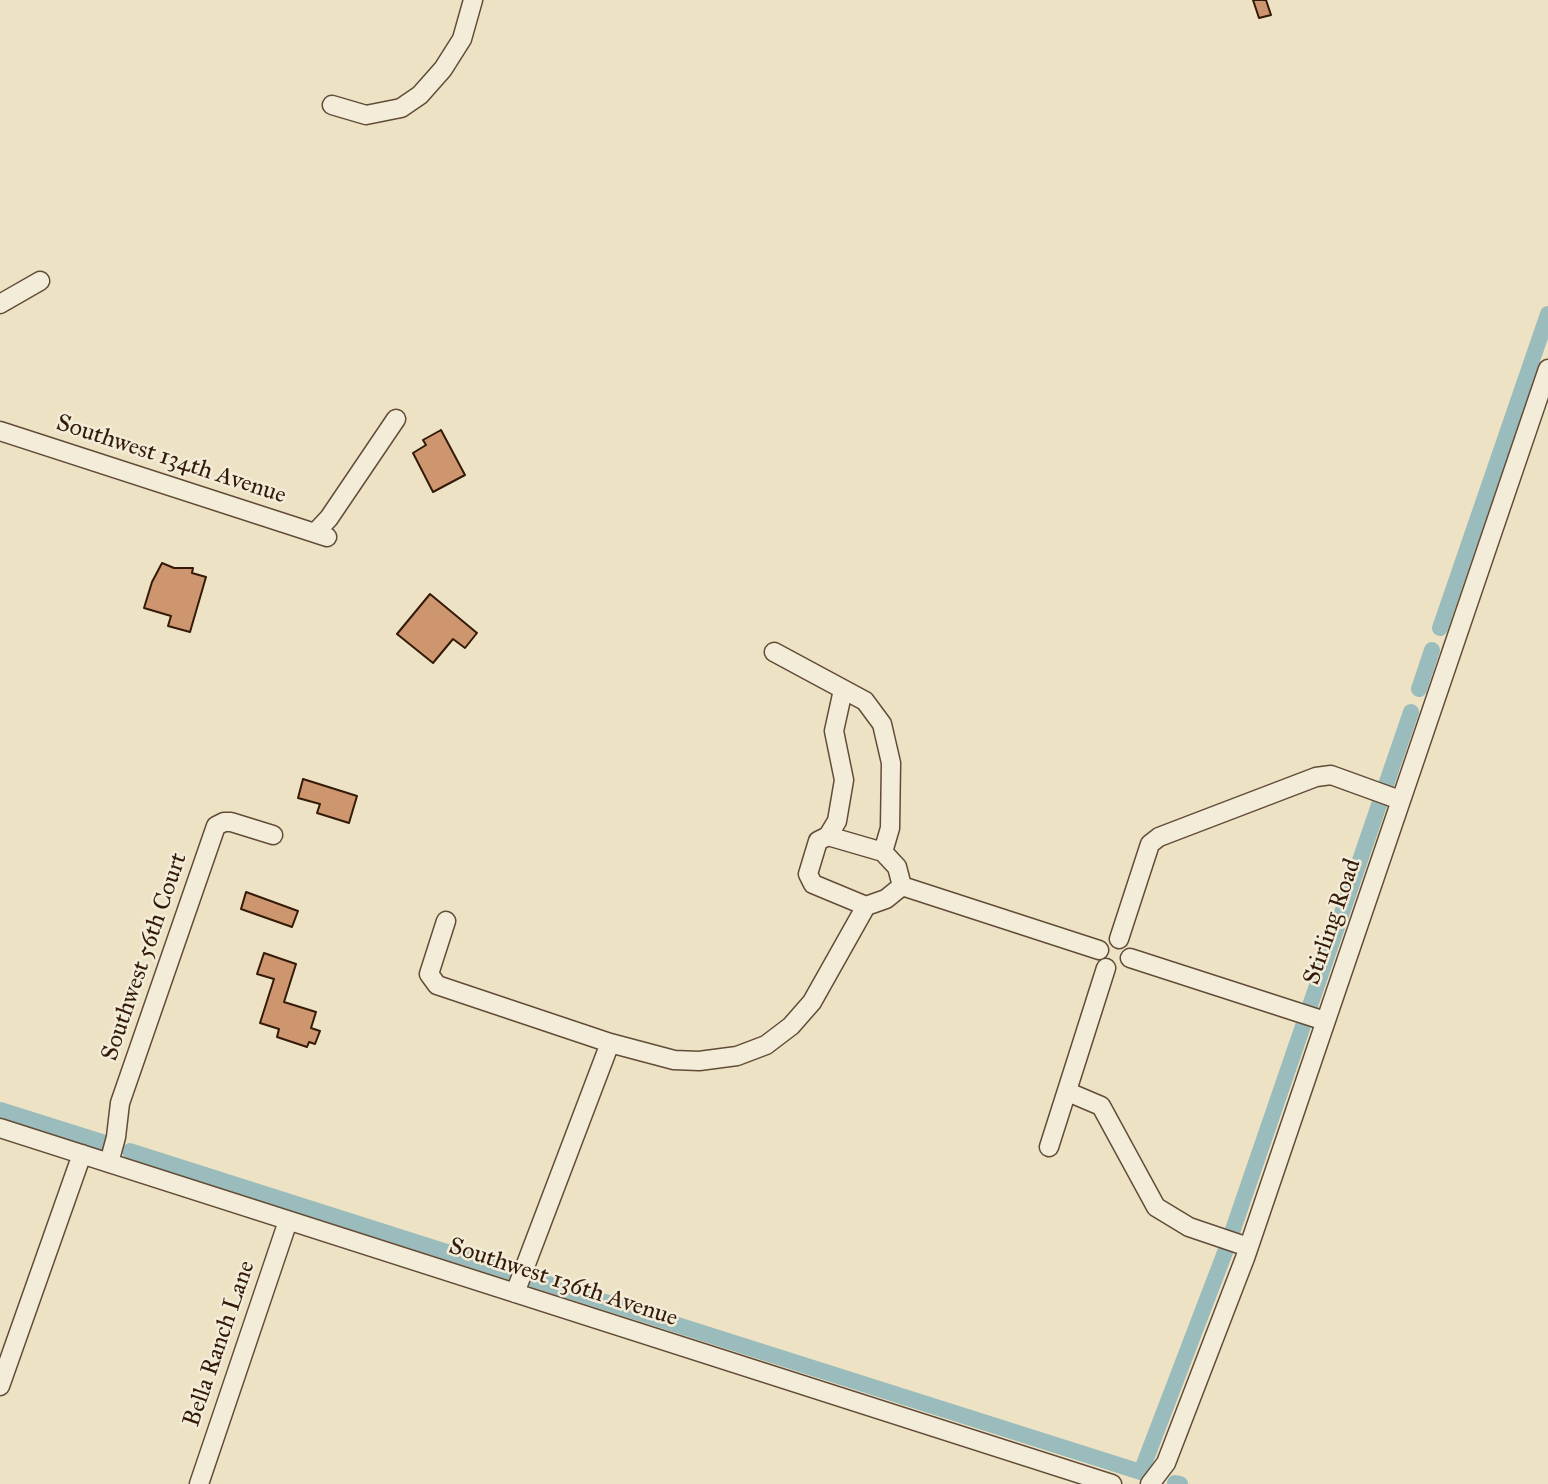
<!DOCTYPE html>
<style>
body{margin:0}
canvas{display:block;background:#ede2c4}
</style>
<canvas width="1548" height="1484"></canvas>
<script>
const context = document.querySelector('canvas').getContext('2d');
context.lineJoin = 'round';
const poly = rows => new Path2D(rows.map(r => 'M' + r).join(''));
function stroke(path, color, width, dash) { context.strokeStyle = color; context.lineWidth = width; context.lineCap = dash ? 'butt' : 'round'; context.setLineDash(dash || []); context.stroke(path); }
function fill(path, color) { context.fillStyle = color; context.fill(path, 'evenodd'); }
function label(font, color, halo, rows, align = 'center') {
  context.font = font + ' "IM FELL Great Primer",serif'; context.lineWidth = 5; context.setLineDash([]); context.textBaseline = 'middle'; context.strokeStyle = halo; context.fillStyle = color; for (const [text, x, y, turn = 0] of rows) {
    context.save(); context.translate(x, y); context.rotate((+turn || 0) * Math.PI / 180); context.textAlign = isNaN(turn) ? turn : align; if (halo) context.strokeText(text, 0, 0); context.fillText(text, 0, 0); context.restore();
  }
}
stroke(poly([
 [1440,628,1548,314],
 [1419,689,1432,650],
 [0,1110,108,1144],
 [130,1151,510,1272],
 [533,1279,1141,1472,1227,1247,1411,712],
 [1175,1483,1180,1484]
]), '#9bbcbc', 16);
const building = poly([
 [1253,0,1266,0,1271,15,1259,18,1253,0],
 [441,430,465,475,433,492,413,453,426,445,423,440,441,430],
 [162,563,174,568,193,568,192,573,206,577,190,632,168,626,171,616,144,608,152,582,162,563],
 [430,594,477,633,465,648,453,639,433,663,397,634,430,594],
 [303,779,357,796,349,823,317,813,320,804,298,798,303,779],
 [246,892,298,911,292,927,241,909,246,892],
 [264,953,296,964,284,1002,316,1012,311,1028,320,1031,315,1044,309,1042,307,1047,277,1037,279,1029,260,1023,274,979,257,974,264,953]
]);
fill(building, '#cd966f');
stroke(building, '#341a08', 2);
const minor = poly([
 [332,105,366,115,401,108,420,95,443,69,462,39,473,0],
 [0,304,40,281],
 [0,431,327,537],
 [315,533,329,518,396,419],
 [774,652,865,701,882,724,891,763,890,828,883,852],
 [828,836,883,852,897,867,902,886,886,899,866,906,813,884,808,874,818,841,828,836],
 [828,836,837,821,844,780,834,731,843,690],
 [902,886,1099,950],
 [446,921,429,974,437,985,610,1043,515,1293],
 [1119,939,1150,844,1159,837,1316,777,1331,775,1400,800],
 [1130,958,1325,1021],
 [610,1043,674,1060,699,1061,737,1056,766,1045,791,1026,812,1002,866,906],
 [1068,1092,1101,1106,1156,1207,1189,1227,1248,1247],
 [0,1128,1112,1484],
 [1049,1147,1106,968],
 [109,1163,116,1137,120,1103,216,826,224,822,231,822,273,835],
 [0,1386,82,1154],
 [199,1484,288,1221],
 [1150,1484,1166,1463,1245,1258,1548,369]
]);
stroke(minor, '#624c37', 21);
stroke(minor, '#f3ecd9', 18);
label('24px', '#341a08', '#f3ecd9', [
 ["Southwest 134th Avenue",171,460,18],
 ["Stirling Road",1333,922,-71],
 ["Southwest 56th Court",145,957,-71],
 ["Southwest 136th Avenue",563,1283,18],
 ["Bella Ranch Lane",220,1344,-71]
]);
</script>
